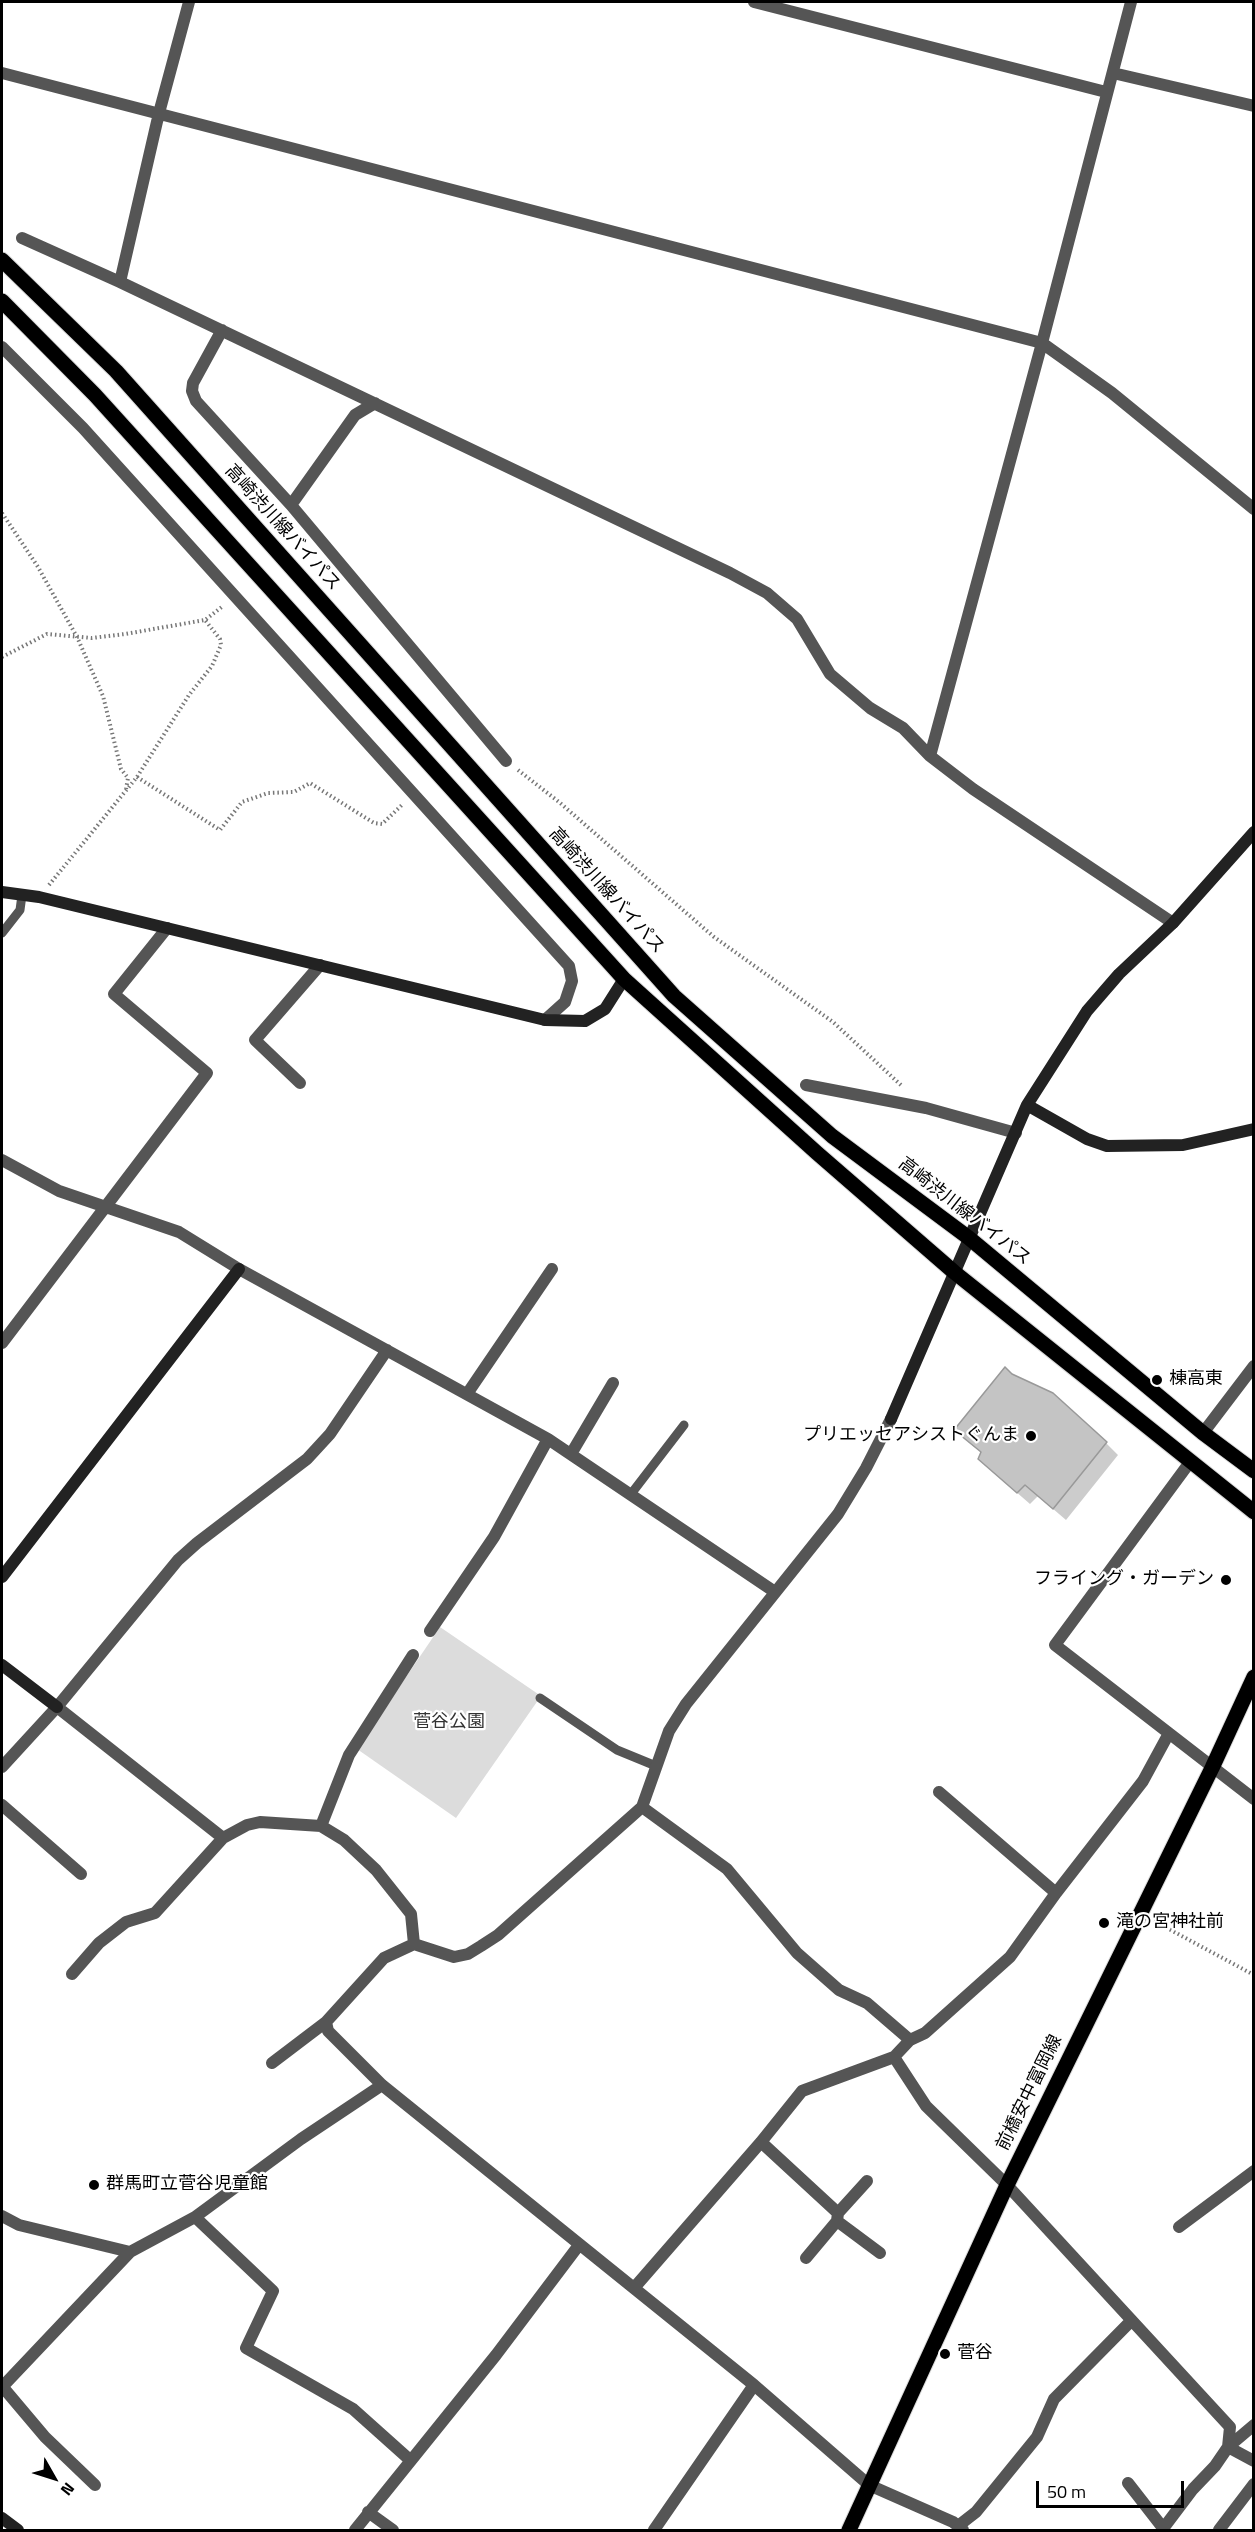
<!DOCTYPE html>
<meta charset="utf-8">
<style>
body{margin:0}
#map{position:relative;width:1255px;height:2532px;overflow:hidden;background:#fff;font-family:"Titillium Web",sans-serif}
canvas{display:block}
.frame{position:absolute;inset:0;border:3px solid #000;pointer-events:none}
.north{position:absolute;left:24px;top:2448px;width:60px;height:60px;-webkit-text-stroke:4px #fff;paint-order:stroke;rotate:129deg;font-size:16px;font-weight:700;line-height:24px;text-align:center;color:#000}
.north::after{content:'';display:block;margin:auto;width:21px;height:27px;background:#000;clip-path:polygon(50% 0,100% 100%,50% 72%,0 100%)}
.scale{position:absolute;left:1036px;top:2481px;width:148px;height:27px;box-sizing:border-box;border:3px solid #000;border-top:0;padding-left:8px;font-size:18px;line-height:21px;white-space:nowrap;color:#000;-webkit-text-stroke:4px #fff;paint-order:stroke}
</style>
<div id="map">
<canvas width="1255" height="2532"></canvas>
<div class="frame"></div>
<div class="north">N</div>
<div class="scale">50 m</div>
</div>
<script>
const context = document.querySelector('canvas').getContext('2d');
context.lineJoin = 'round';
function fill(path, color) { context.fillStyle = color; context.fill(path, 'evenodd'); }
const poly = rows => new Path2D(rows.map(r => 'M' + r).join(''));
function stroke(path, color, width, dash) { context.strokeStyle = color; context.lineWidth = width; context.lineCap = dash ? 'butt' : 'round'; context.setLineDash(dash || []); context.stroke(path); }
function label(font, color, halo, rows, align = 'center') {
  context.font = font + ' "Titillium Web","Noto Sans JP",sans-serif'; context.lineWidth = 4.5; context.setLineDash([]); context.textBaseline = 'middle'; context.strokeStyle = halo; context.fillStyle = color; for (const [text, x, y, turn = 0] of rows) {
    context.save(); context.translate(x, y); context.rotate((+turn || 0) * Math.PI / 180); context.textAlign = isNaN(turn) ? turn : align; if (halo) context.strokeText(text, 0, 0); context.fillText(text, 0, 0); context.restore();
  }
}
fill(poly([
 [440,1627,541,1696,456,1818,357,1749]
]), '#dcdcdc');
fill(poly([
 [968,1442,1106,1443,1118,1455,1066,1520,1038,1496,1030,1504,992,1471,982,1453]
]), '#0003');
const building = poly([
 [1005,1367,1012,1374,1053,1393,1107,1442,1053,1509,1025,1485,1017,1493,978,1459,981,1452,954,1430,1005,1367]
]);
fill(building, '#c4c4c4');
stroke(building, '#999', 1.5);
const primary = poly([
 [2,260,116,371,674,996,832,1136,969,1238,1203,1433,1254,1471],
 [2,301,95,395,624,979,817,1153,954,1272,1254,1512],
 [849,2530,1007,2185,1212,1768,1254,1677]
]);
stroke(primary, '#dbdbdb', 17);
stroke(poly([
 [2,513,38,567,77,637,103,696,121,769,128,778,126,789],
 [2,657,47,634,92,638,125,634,205,620,223,606],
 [518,770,559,802,714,937,833,1022,903,1087],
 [137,777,220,830,242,802,268,793,294,792,310,783,374,823,382,824,403,804],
 [49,885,137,777,189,695,212,666,221,645,220,639,205,620],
 [1154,1921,1254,1975]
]), '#777', 4, [1.5, 3]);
stroke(poly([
 [2,933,20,910,22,895],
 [631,1494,684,1425],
 [540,1698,617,1750,656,1766]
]), '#555', 9);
stroke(poly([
 [754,2,1106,92],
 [2,73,1042,343,1112,393,1254,509],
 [1113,73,1254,106],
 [22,238,120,282,730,573,767,593,797,619,830,674,870,708,903,728,930,756,973,789,1173,923],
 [120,282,159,113,189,2],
 [222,330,193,383,192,391,196,401,291,505,506,761],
 [2,347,83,428,569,966,572,981,565,1002,545,1020],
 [291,505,355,415,375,403],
 [930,756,1042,343,1131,2],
 [300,1083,255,1040,320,965],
 [806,1085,926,1108,1016,1133],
 [2,1160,59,1191,179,1232,239,1269,548,1439,775,1592],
 [2,1343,207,1073,114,994,167,928],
 [467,1394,552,1269],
 [1203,1433,1254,1366],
 [571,1454,613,1383],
 [1190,1462,1055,1645,1254,1799],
 [430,1631,494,1537,548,1439],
 [57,1707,178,1560,197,1543,307,1459,330,1434,387,1350],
 [2,1767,57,1707,223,1838],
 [939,1792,1056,1893],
 [2,1805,81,1874],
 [642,1807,727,1869,797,1953,839,1990,867,2003,910,2040],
 [321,1826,349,1755,413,1655],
 [414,1944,384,1958,326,2022,328,2031,382,2085,754,2385,869,2485,953,2522,963,2530],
 [72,1974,99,1943,126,1922,155,1913,223,1838,247,1825,260,1822,321,1826,344,1840,376,1870,411,1914,414,1944,454,1957,468,1954,481,1946,498,1935,642,1807,669,1731,686,1704,838,1514,866,1468,891,1419],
 [894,2057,926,2106,1007,2185,1230,2427,1228,2447,1254,2461],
 [272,2063,326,2022],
 [761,2142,838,2213,837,2221,880,2253],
 [838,2213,867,2181],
 [2,2216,19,2225,130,2252],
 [195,2217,273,2291,246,2348,353,2409,410,2460],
 [1179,2227,1254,2171],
 [806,2258,837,2221],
 [634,2288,761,2142,802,2091,894,2057,910,2040,925,2033,1010,1957,1056,1893,1143,1781,1168,1735],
 [2,2386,45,2437,95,2485],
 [2,2387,130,2252,195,2217,301,2139,382,2085],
 [1128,2483,1163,2528],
 [368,2512,393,2530],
 [958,2526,976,2512,1037,2437,1054,2399,1131,2321],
 [355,2530,496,2355,579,2245],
 [654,2530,754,2385],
 [1162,2530,1193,2489,1215,2466,1228,2447,1254,2425],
 [1219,2530,1254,2484]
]), '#555', 12);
stroke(poly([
 [2,892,39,897,545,1020,585,1021,605,1009,624,979],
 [1027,1105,1087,1139,1107,1146,1183,1145,1254,1129],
 [891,1419,1027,1105,1087,1011,1119,974,1173,923,1254,832],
 [2,1577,239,1269],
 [2,1665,57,1707],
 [2,2518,18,2530]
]), '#222', 12);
stroke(primary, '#000', 15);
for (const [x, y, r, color] of [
 [1157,1380,6,"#000"],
 [1031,1436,6,"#000"],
 [1226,1580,6,"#000"],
 [1104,1923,6,"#000"],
 [94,2185,6,"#000"],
 [945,2354,6,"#000"]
]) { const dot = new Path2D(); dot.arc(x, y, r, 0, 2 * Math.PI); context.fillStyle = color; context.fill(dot); stroke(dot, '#fff', 2); }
label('18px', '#000', '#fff', [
 ["高崎渋川線バイパス",282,528,48],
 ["高崎渋川線バイパス",606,891,48],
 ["高崎渋川線バイパス",964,1212,38],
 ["前橋安中富岡線",1030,2093,-64]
]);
label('18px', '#000', '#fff', [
 ["棟高東",1169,1380],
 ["プリエッセアシストぐんま",1019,1436,"right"],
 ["フライング・ガーデン",1214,1580,"right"],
 ["滝の宮神社前",1116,1923],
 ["群馬町立菅谷児童館",106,2185],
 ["菅谷",957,2354]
], 'left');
label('18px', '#333', '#fff', [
 ["菅谷公園",449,1723]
]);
</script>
